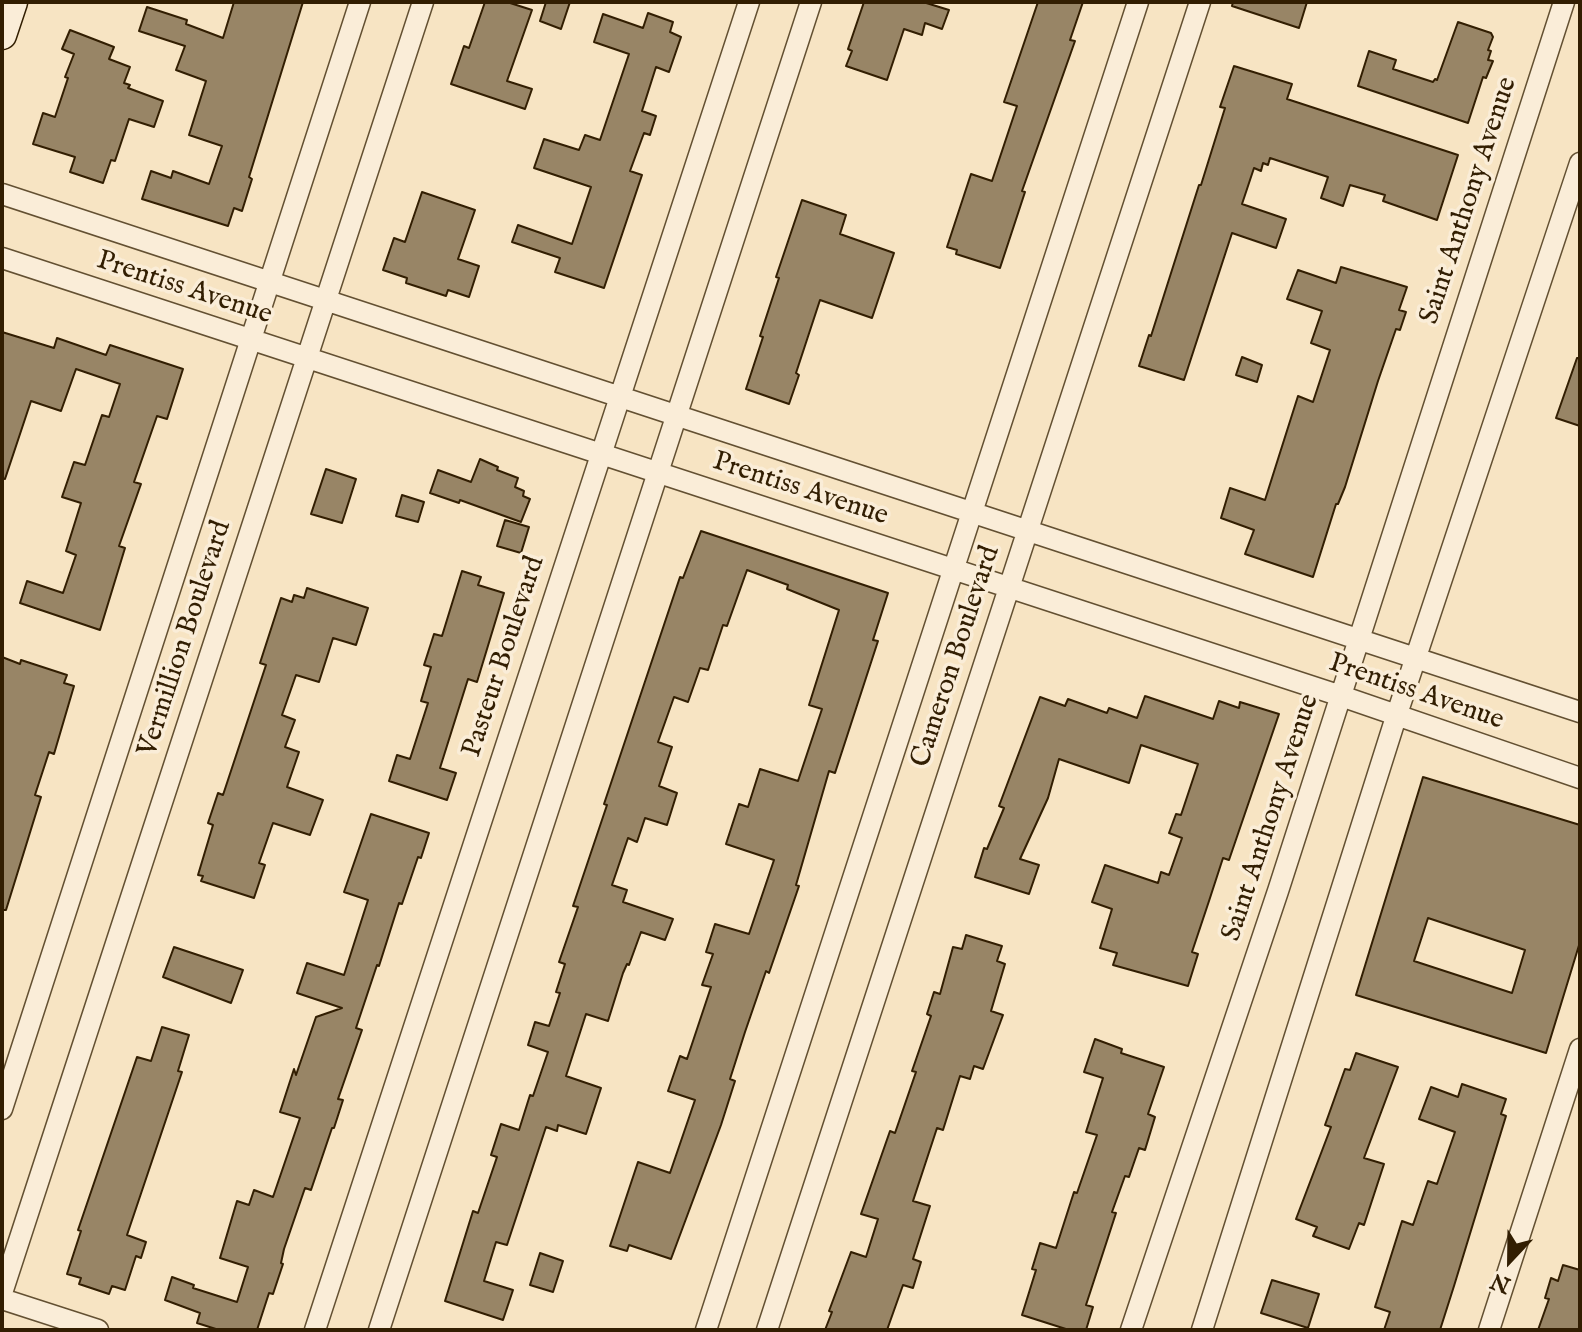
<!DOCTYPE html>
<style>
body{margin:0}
#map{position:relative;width:1582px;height:1332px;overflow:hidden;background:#f7e4c3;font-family:"IM FELL English",serif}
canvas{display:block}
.frame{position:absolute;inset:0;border:4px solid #321e02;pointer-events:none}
.north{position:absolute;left:1470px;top:1220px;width:80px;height:80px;-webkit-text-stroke:6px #faedd8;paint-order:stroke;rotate:202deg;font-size:22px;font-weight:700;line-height:32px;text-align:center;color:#321e02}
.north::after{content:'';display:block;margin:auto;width:28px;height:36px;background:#321e02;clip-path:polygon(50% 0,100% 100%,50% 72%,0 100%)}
</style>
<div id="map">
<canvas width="1582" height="1332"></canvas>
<div class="frame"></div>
<div class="north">N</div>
</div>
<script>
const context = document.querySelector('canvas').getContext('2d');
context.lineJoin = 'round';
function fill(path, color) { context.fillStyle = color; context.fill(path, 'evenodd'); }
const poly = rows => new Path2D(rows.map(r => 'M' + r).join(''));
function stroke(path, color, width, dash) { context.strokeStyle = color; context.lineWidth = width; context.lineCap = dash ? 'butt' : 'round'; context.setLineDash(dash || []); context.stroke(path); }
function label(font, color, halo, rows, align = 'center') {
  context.font = font + ' "IM FELL English",serif'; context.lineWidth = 7; context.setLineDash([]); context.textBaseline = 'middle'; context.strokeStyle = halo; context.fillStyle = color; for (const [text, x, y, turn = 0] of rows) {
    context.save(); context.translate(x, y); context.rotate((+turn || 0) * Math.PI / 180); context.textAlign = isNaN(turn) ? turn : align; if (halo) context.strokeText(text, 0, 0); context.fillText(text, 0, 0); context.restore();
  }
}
const building = poly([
 [234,2,303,2,249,177,252,179,242,211,234,208,228,226,142,199,151,171,171,178,173,171,209,184,222,146,189,135,206,81,176,70,185,46,139,31,147,7,187,20,186,24,223,38,234,2],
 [485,2,507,2,532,10,507,81,532,89,525,109,451,84,464,46,469,48,485,2],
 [546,2,570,2,561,29,540,21,546,2],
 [864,2,923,2,949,10,942,29,925,23,922,35,904,29,887,80,846,66,852,51,848,49,864,2],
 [1038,2,1083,2,1070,40,1075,41,1022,191,1025,192,1000,268,956,254,957,250,947,247,971,174,992,181,1017,106,1004,102,1038,2],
 [1233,2,1307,2,1299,28,1232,6,1233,2],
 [648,13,673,22,670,32,681,37,669,72,656,67,642,111,656,116,650,135,644,133,630,171,642,175,604,288,555,272,560,258,512,242,518,225,572,244,591,187,534,168,544,139,579,150,585,135,600,140,629,54,594,42,603,14,643,28,648,13],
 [1458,22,1491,33,1493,37,1488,50,1491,51,1488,60,1493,61,1486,78,1483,77,1468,123,1358,86,1369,51,1396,60,1393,69,1433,82,1435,79,1437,80,1458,22],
 [70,30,114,47,109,59,130,67,124,83,130,85,128,88,163,101,154,127,129,119,115,161,111,160,103,183,70,172,75,157,33,144,43,113,55,117,68,78,65,77,74,54,62,49,70,30],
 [1234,66,1292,84,1287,99,1458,155,1437,220,1383,201,1385,195,1350,185,1343,206,1321,198,1328,177,1270,158,1268,165,1263,163,1261,171,1254,168,1242,204,1286,219,1276,248,1232,233,1184,380,1139,366,1149,335,1151,336,1199,185,1201,185,1225,108,1220,107,1234,66],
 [422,192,475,210,458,259,479,266,469,297,448,290,446,296,406,283,407,278,383,270,394,238,405,242,422,192],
 [802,200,846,215,840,234,894,253,872,318,820,300,796,373,799,375,789,404,746,389,763,337,760,336,779,278,776,277,802,200],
 [1341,267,1407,287,1399,310,1406,312,1400,330,1396,329,1378,381,1345,487,1338,504,1336,504,1313,577,1245,554,1254,530,1221,518,1230,488,1265,500,1298,396,1313,402,1330,350,1311,343,1322,311,1287,299,1298,270,1336,283,1341,267],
 [2,332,54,348,57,338,106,355,110,345,183,369,167,419,157,416,134,482,141,484,119,546,125,548,100,630,20,603,27,581,63,593,76,555,66,551,81,503,62,497,74,462,85,465,102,415,109,417,120,384,76,369,61,411,31,401,5,479,2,478,2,332],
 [1242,357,1262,365,1257,382,1236,375,1242,357],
 [1577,358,1580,358,1580,426,1556,418,1577,358],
 [480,459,498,467,497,470,518,478,515,487,524,491,523,496,530,499,521,522,460,500,459,503,430,493,438,470,471,482,480,459],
 [326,469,356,479,342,523,311,514,326,469],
 [402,495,424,502,418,522,396,516,402,495],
 [505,520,529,527,521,553,497,546,505,520],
 [701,531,888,593,873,640,878,641,835,773,829,771,796,885,799,886,769,973,766,971,745,1032,730,1079,735,1081,721,1125,671,1259,629,1245,627,1251,610,1246,638,1162,670,1173,695,1100,668,1091,680,1056,687,1059,711,987,702,985,713,954,706,952,715,924,749,934,774,860,726,844,739,804,748,807,760,769,798,781,822,709,809,705,839,610,787,589,788,585,747,570,727,626,723,625,708,670,700,668,688,702,674,697,658,742,672,747,659,786,677,793,667,825,645,818,637,842,628,838,612,885,627,890,623,902,673,919,665,940,641,932,629,965,627,964,623,973,608,1021,586,1014,566,1076,601,1088,586,1134,558,1125,557,1131,546,1127,507,1245,496,1242,484,1281,513,1290,503,1320,445,1301,473,1211,478,1213,497,1157,491,1155,501,1124,519,1130,530,1095,533,1096,548,1052,528,1045,535,1022,549,1026,560,993,556,992,565,964,559,962,578,907,573,906,607,805,604,804,680,577,683,578,701,531],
 [462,571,481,577,478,585,504,593,477,682,468,679,440,768,456,773,447,800,389,781,397,755,410,759,428,703,421,701,431,667,424,665,434,634,442,636,462,571],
 [307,588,368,608,356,645,333,638,319,682,296,675,282,715,295,720,285,747,299,752,287,787,323,800,310,835,273,823,259,863,265,865,254,898,201,881,203,876,198,875,213,825,208,823,218,793,223,795,266,665,260,663,281,598,292,602,294,595,304,598,307,588],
 [2,657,20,664,21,660,67,675,64,683,74,686,54,754,49,752,35,795,41,797,6,910,2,910,2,657],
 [1145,696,1213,719,1219,701,1239,708,1240,702,1279,714,1229,860,1223,858,1209,901,1192,952,1198,954,1188,986,1113,965,1117,953,1100,948,1112,909,1092,902,1105,865,1158,883,1161,872,1169,875,1182,838,1169,833,1176,814,1181,815,1198,764,1141,745,1129,783,1059,759,1048,798,1020,859,1039,865,1029,894,975,877,984,848,987,849,1004,808,999,806,1040,697,1065,706,1068,699,1107,713,1109,708,1137,718,1145,696],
 [1423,777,1580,825,1580,942,1546,1053,1356,995,1423,777],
 [1428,918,1525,950,1512,993,1414,961,1428,918],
 [371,814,429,833,421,858,418,857,402,904,399,903,379,966,377,965,356,1028,362,1030,338,1099,343,1100,334,1128,332,1128,311,1190,305,1188,284,1249,281,1263,283,1264,273,1294,269,1293,257,1330,219,1330,197,1323,200,1313,165,1300,172,1277,194,1285,193,1288,237,1302,248,1267,220,1258,237,1201,249,1205,254,1190,273,1197,300,1118,280,1112,294,1069,296,1075,316,1017,342,1008,297,993,307,963,344,975,368,900,344,892,371,814],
 [966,935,1002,946,997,961,1005,964,991,1011,1003,1015,983,1069,974,1066,970,1079,960,1076,943,1130,937,1128,913,1201,930,1206,913,1259,921,1262,913,1288,903,1285,887,1330,825,1330,832,1312,829,1311,851,1252,866,1257,878,1219,861,1214,890,1131,895,1133,916,1072,912,1071,931,1016,927,1014,934,992,940,994,953,947,962,949,966,935],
 [174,947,243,970,231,1003,163,977,174,947],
 [162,1027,189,1035,178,1071,182,1072,127,1235,146,1242,141,1258,136,1256,125,1290,112,1286,109,1294,79,1284,81,1278,67,1274,81,1231,78,1230,137,1057,151,1061,162,1027],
 [1095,1039,1122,1049,1121,1053,1164,1067,1148,1114,1155,1117,1145,1150,1139,1148,1129,1177,1125,1176,1112,1212,1116,1213,1086,1305,1093,1307,1086,1330,1069,1330,1022,1315,1036,1270,1032,1269,1040,1243,1056,1248,1074,1192,1077,1193,1097,1135,1086,1132,1103,1078,1084,1072,1095,1039],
 [1356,1053,1398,1067,1364,1158,1384,1164,1364,1225,1359,1223,1349,1249,1313,1236,1317,1227,1296,1219,1331,1127,1325,1125,1345,1069,1350,1070,1356,1053],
 [1462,1084,1506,1099,1501,1114,1506,1116,1454,1286,1440,1330,1384,1330,1390,1312,1375,1307,1402,1221,1413,1225,1428,1181,1437,1184,1455,1132,1419,1119,1431,1087,1458,1097,1462,1084],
 [540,1253,563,1261,553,1292,530,1285,540,1253],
 [1563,1265,1580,1270,1580,1330,1538,1330,1549,1299,1545,1298,1551,1278,1558,1281,1563,1265],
 [1272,1280,1319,1294,1308,1328,1261,1313,1272,1280]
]);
fill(building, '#988566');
stroke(building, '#321e02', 2);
const minor = poly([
 [2,194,1580,712],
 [2,258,1341,696,1580,778],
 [2,1109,360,2],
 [2,1293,423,2],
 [2,1299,98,1330],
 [315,1330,749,2],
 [379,1330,811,2],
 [706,1330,1138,2],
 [767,1330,1200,2],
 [1131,1330,1278,891,1564,2],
 [1202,1330,1396,717,1580,163],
 [1489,1330,1580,1049]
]);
const secondary = poly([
 [2,35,13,2]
]);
stroke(minor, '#635032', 23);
stroke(secondary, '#321e02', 31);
stroke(minor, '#faedd8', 20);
stroke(secondary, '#faedd8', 28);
label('28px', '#321e02', '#faedd8', [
 ["Saint Anthony Avenue",1470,201,-72],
 ["Prentiss Avenue",184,289,18],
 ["Prentiss Avenue",800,490,18],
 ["Vermillion Boulevard",186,639,-72],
 ["Pasteur Boulevard",505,657,-72],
 ["Cameron Boulevard",957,657,-72],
 ["Prentiss Avenue",1416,693,19],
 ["Saint Anthony Avenue",1272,818,-72]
]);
</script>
